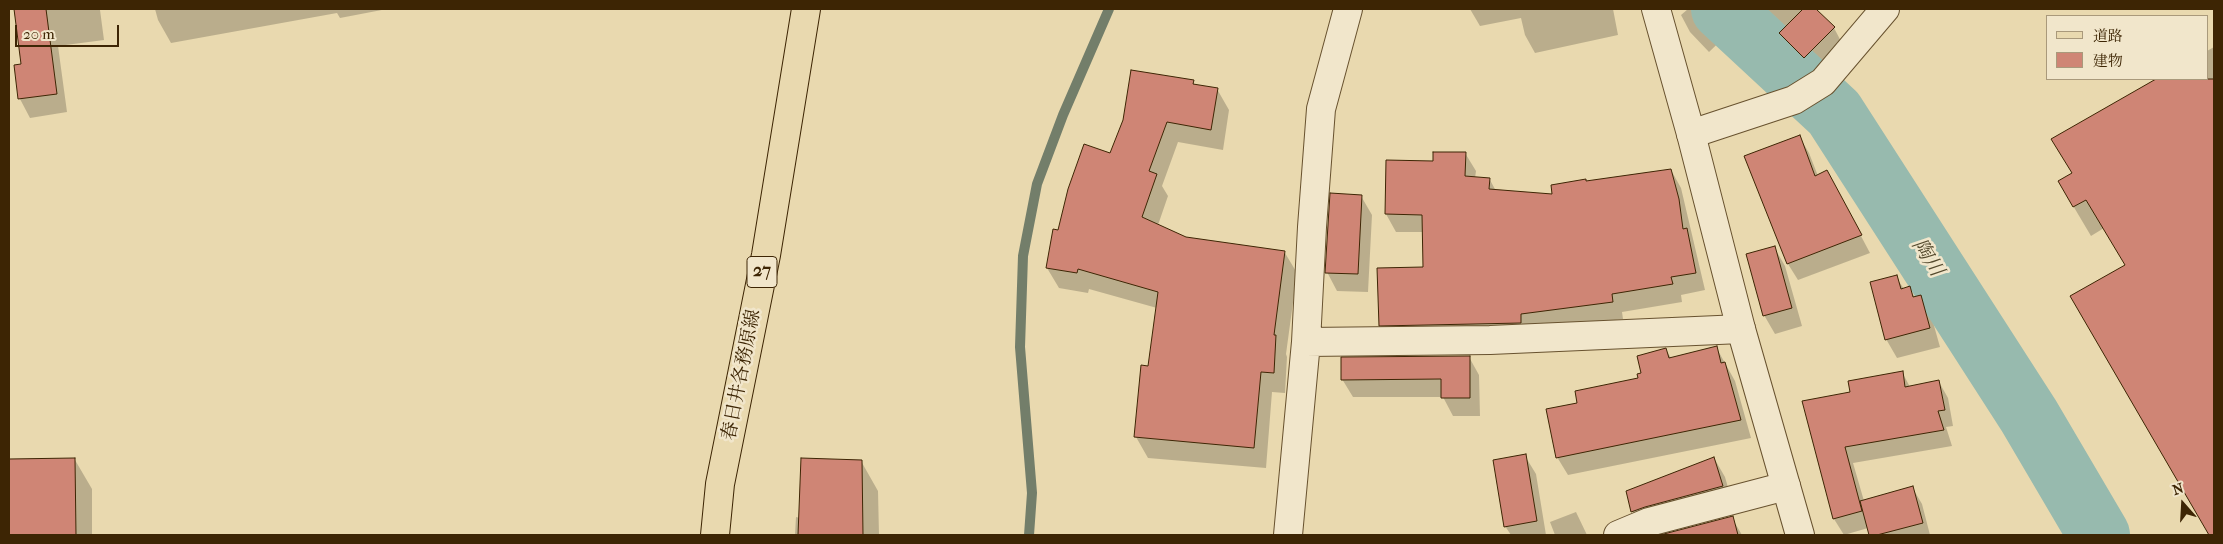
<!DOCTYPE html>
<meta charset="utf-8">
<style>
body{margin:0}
#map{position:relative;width:2223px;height:544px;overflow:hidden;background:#e9d9af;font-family:"IM FELL French Canon","Noto Serif JP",serif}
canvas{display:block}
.frame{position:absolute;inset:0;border:10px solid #3d2504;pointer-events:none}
.legend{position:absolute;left:2046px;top:15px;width:162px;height:65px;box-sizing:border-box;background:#f1e6cb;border:1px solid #a9997b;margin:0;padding:6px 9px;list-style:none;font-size:15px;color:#3d2504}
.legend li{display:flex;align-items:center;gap:10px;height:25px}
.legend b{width:25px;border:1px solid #a9997b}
.north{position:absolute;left:2158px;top:479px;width:50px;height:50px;-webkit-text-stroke:4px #f1e6cb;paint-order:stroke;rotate:341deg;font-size:14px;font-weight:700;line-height:20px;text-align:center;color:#3d2504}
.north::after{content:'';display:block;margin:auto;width:18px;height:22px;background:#3d2504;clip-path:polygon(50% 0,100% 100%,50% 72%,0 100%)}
.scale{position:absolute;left:15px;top:25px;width:104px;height:22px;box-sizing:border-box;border:2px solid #3d2504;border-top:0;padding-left:6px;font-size:15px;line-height:18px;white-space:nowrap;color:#3d2504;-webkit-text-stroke:4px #f1e6cb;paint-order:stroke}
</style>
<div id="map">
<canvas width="2223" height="544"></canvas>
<div class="frame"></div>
<ul class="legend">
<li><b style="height:6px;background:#e9d9af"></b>道路</li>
<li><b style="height:14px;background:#cf8575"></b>建物</li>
</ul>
<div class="north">N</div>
<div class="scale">20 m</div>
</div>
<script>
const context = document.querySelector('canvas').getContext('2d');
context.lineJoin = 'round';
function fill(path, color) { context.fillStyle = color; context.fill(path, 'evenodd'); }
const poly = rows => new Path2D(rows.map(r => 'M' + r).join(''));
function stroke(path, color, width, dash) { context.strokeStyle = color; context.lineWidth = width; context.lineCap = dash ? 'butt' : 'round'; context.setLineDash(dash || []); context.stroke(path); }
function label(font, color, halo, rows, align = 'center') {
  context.font = font + ' "IM FELL French Canon","Noto Serif JP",serif'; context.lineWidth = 5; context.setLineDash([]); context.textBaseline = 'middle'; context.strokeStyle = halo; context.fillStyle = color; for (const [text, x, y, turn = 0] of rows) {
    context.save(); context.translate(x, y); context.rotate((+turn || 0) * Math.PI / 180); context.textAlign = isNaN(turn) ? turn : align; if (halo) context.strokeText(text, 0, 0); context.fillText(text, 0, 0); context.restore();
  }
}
fill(poly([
 [15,9,100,10,104,40,58,46,67,112,30,118,20,99,15,66,22,65],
 [155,9,387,9,340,18,337,13,171,43,158,20],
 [1470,9,1613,9,1618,35,1535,53,1525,35,1521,18,1480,26],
 [1688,9,1754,9,1709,52,1690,32,1681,15],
 [1765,9,1814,9,1834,28,1843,45,1814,74,1795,54],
 [2214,47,2214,535,2210,535,2072,297,2126,265,2104,228,2091,236,2059,182,2073,174,2053,139,2158,79,2207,79,2207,51],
 [1193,82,1195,85,1217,89,1229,110,1223,150,1178,142,1162,186,1168,196,1158,225,1185,239,1285,253,1297,273,1286,354,1287,357,1285,393,1272,392,1266,468,1148,458,1136,437,1149,367,1157,308,1089,289,1088,293,1059,288,1047,268,1059,231,1111,155],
 [1799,136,1809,153,1818,176,1836,189,1870,253,1798,280,1788,264],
 [1465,153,1476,171,1475,178,1490,180,1496,191,1554,195,1586,182,1671,170,1681,188,1705,290,1681,295,1682,302,1622,312,1623,319,1530,331,1391,343,1380,325,1424,268,1423,232,1396,232,1386,214,1434,162],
 [1361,196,1372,215,1368,292,1337,291,1327,272],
 [1774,247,1785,266,1802,326,1775,334,1764,315],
 [1896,277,1904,289,1910,288,1915,298,1920,296,1931,315,1940,347,1897,358,1886,339],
 [1716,347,1735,381,1751,438,1568,475,1557,457,1579,404,1640,379,1666,350,1671,358],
 [1469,357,1479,375,1480,416,1453,416,1443,397,1353,397,1342,379],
 [1902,372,1910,387,1939,382,1948,398,1953,426,1946,427,1952,446,1853,463,1864,501,1912,487,1922,504,1930,535,1870,535,1868,528,1844,535,1834,519,1803,402,1851,393],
 [1525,456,1536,474,1546,535,1511,535,1505,526],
 [1714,458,1725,477,1733,505,1643,531,1633,512,1627,492],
 [9,460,75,460,92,489,92,535,9,535],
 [861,461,878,491,879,535,795,535,796,517,800,518],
 [1576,512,1587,535,1555,535,1550,522],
 [1732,518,1742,535,1666,535]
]), '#0003');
stroke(poly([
 [1029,535,1032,493,1020,347,1023,256,1037,184,1063,115,1109,9]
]), '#737e6a', 10);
stroke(poly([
 [1722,9,1834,113,2029,416,2099,535]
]), '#97baae', 62);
const building = poly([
 [14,9,46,9,57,94,18,99,14,65,21,64,14,9],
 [1803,9,1816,9,1835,27,1804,58,1779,33,1803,9],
 [1131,70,1194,80,1193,84,1218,88,1211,130,1167,122,1149,171,1157,174,1142,217,1186,237,1285,251,1274,335,1276,335,1274,373,1261,372,1254,448,1134,437,1141,365,1148,366,1158,292,1078,269,1077,273,1046,268,1053,229,1058,230,1068,189,1084,144,1110,153,1123,120,1131,70],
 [2156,79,2214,79,2214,535,2209,535,2070,296,2125,265,2086,200,2073,207,2058,181,2072,173,2051,139,2156,79],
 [1800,135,1815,176,1827,170,1862,235,1787,264,1744,156,1800,135],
 [1433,152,1466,152,1465,176,1490,178,1489,189,1552,194,1551,185,1586,179,1586,181,1671,169,1679,199,1683,229,1687,228,1696,273,1671,277,1673,284,1612,294,1613,302,1521,314,1521,323,1379,326,1377,268,1423,267,1422,215,1385,214,1386,160,1433,161,1433,152],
 [1330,193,1362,195,1358,274,1325,273,1330,193],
 [1775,246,1792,308,1763,316,1746,254,1775,246],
 [1897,275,1901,289,1910,286,1913,297,1921,295,1930,328,1885,340,1870,282,1897,275],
 [1717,346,1721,363,1725,362,1741,420,1556,458,1546,409,1577,403,1575,391,1638,378,1637,374,1641,373,1637,356,1666,348,1669,358,1717,346],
 [1470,356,1470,398,1441,398,1441,379,1341,380,1341,357,1470,356],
 [1903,371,1905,387,1939,380,1945,410,1938,411,1944,430,1845,447,1862,511,1833,519,1802,401,1850,392,1848,381,1903,371],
 [1526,454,1537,521,1504,527,1493,460,1526,454],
 [1714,457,1723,486,1645,507,1631,512,1626,491,1714,457],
 [75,458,76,535,9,535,9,459,75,458],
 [801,458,862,460,863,535,798,535,801,458],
 [1913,486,1923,523,1877,535,1869,535,1860,501,1913,486],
 [1733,516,1738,535,1660,535,1733,516]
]);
fill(building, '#cf8575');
stroke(building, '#3d2504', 1);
const minor = poly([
 [1691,134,1794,100,1823,82,1885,9],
 [1306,342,1490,340,1741,329],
 [1288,535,1306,342,1312,227,1321,109,1348,9],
 [1618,535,1649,522,1786,486]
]);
const tertiary = poly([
 [1656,9,1691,134,1741,329,1800,535]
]);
const primary = poly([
 [715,535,720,484,766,255,806,9]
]);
stroke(minor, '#68522f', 30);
stroke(tertiary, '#68522f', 30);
stroke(primary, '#3d2504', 30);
stroke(minor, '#f1e6cb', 28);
stroke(tertiary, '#f1e6cb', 28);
stroke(primary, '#e9d9af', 28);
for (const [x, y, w] of [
 [762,272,30]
]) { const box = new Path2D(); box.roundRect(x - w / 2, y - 15.5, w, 31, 4); context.fillStyle = '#f1e6cb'; context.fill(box); stroke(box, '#3d2504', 1); }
label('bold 18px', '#3d2504', null, [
 ["27",762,272]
]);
label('19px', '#3d2504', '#f1e6cb', [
 ["春日井各務原線",742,375,-79]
]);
label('italic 20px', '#544a2e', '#f1e6cb', [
 ["陶川",1927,258,57]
]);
</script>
